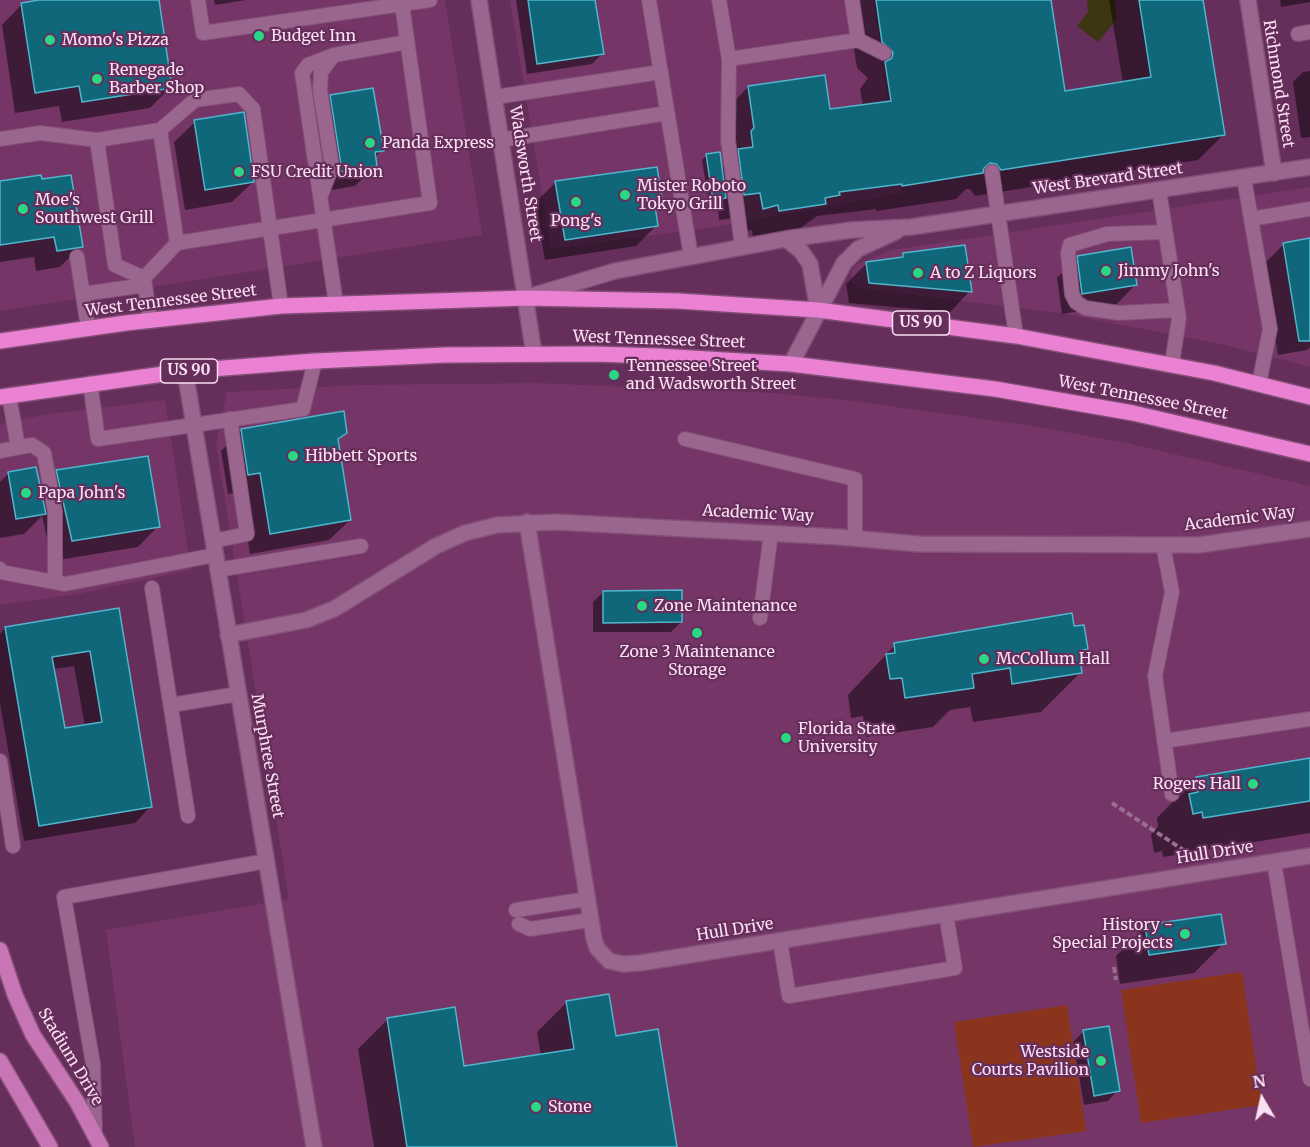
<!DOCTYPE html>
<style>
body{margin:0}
#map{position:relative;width:1310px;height:1147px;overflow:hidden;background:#662e5a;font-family:Merriweather,serif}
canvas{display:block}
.north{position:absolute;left:1232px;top:1069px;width:60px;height:60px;-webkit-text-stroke:4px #662e5a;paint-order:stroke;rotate:351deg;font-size:16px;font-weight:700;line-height:24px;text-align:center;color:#fbdff3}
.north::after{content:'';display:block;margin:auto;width:21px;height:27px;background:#fbdff3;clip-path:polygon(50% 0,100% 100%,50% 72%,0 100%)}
</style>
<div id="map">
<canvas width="1310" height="1147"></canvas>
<div class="north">N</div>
</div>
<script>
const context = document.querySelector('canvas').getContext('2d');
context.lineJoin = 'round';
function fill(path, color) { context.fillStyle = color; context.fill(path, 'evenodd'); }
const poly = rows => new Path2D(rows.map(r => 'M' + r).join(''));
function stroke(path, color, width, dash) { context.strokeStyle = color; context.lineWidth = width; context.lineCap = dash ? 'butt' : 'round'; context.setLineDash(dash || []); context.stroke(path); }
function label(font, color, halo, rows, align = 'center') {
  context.font = font + ' Merriweather,serif'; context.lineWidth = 4.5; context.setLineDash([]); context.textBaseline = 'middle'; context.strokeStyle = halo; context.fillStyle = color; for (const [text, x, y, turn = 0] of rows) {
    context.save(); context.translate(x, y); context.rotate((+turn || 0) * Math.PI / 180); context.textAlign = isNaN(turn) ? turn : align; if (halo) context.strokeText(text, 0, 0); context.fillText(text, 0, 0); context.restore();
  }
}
fill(poly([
 [0,0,445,0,482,235,0,311],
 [510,0,873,0,902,193,715,227,551,249],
 [1310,187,1310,367,1226,345,1060,313,860,288,852,283,851,273,855,265,892,250],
 [536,383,773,393,845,400,1027,425,1127,443,1310,486,1310,1147,135,1147,106,930,289,899,216,444,227,392,360,385],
 [165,400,191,570,78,594,0,605,0,424,48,414]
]), '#753667');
fill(poly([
 [1242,972,1262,1105,1141,1123,1121,990],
 [1067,1005,1086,1131,973,1147,954,1022]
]), '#8a341d');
fill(poly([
 [1087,0,1114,0,1117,19,1098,42,1077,26,1088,12]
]), '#3e3613');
fill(poly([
 [44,0,158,0,171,87,150,108,62,122,59,106,15,113,2,25,22,4],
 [214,0,246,0,215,5],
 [516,0,594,0,602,54,592,64,527,74],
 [846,0,1049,0,1064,92,1123,83,1109,0,1202,0,1224,134,1198,160,975,196,970,189,966,189,956,199,876,211,876,209,817,216,799,229,753,236,752,230,737,234,735,218,719,220,717,202,709,204,702,160,707,155,721,168,726,163,723,113,748,87,828,111,863,106,860,89,868,78,857,68],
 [1280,0,1310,0,1310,2,1281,7],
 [1310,71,1310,137,1301,138,1293,82,1303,72],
 [331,97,382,150,374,158,376,165,355,186,320,192,310,117],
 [195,122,253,182,232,202,185,210,174,142],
 [556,182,661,197,653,204,657,225,636,246,545,260,535,203],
 [0,183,81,246,60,267,36,271,34,257,0,262],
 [1310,240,1310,347,1307,350,1278,355,1263,265,1284,244],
 [903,255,970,291,950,312,849,303,846,284,866,264,899,259],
 [1078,257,1135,285,1115,306,1062,314,1057,278],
 [242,430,345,432,337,441,350,520,329,540,250,554,240,492,228,494,221,451],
 [57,471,158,526,138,547,52,561,42,516,24,534,0,538,0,482,9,473,39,489],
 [603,592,681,622,671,632,593,632,593,602],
 [118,610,150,807,135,823,24,841,0,703,0,634,5,628],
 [74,666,85,726,63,730,53,669],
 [1073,628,1086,649,1078,657,1081,672,1041,712,973,722,970,707,950,710,933,727,866,737,863,716,851,718,848,695,895,645],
 [1310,759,1310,833,1163,857,1162,851,1154,853,1151,834,1158,827,1157,818,1196,778],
 [1145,927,1224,943,1194,973,1120,984,1116,956],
 [567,1002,615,1038,675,1147,374,1147,358,1049,388,1019,463,1068,541,1056,537,1032],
 [1083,1032,1118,1090,1108,1101,1084,1105,1073,1042]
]), '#0007');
const building = poly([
 [39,0,159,0,172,88,82,102,79,86,35,93,21,3,39,0],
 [528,0,595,0,604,54,537,64,528,0],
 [876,0,1051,0,1065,91,1151,77,1139,0,1203,0,1225,135,1001,170,996,164,990,163,984,168,983,173,902,186,902,184,839,192,840,195,825,198,826,204,779,211,778,205,763,209,760,193,744,195,738,149,753,147,751,131,754,128,748,86,825,75,830,109,891,101,885,62,892,58,893,52,882,42,876,0],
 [373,88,384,151,375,152,377,166,339,172,341,165,330,95,373,88],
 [244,112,254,182,205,190,194,120,244,112],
 [720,152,726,198,713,200,706,154,720,152],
 [657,167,662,198,654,199,658,226,565,240,555,181,657,167],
 [41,175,42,179,71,175,83,247,57,251,54,237,0,245,0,181,41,175],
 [1310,238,1310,341,1299,341,1283,243,1310,238],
 [965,245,972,292,869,283,866,262,903,257,903,253,965,245],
 [1131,247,1137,285,1082,294,1077,256,1131,247],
 [344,411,347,433,338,439,351,520,270,534,260,473,248,475,241,429,344,411],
 [148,456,160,527,72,541,56,470,148,456],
 [36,467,46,514,16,519,8,472,36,467],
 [682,590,682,622,603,623,603,591,682,590],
 [119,608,152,807,39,826,5,627,119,608],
 [90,651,102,722,65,728,52,657,90,651],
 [1072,613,1074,626,1084,625,1088,649,1079,651,1082,673,1012,684,1010,668,972,674,974,688,905,698,902,678,890,679,886,654,895,653,894,643,1072,613],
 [1310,758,1310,801,1203,818,1202,812,1193,814,1189,794,1198,792,1196,777,1310,758],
 [1221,914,1226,944,1149,955,1145,925,1221,914],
 [609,994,616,1036,658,1029,677,1147,407,1147,387,1018,455,1007,464,1066,574,1049,566,1001,609,994],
 [1109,1026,1120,1091,1094,1096,1083,1030,1109,1026]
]);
fill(building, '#0f6779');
stroke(building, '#4fb6ce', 1.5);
const service = poly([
 [198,0,203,33,430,0],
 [649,0,691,257],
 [719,0,729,59,728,140,742,247],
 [1298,34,1310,32],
 [858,40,884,53],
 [729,59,858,40,852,0],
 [495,97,661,72],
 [160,130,177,243],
 [0,139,40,133,97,140,160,130,195,100,239,94,253,109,281,306],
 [97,140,115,265,144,278],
 [501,140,667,113],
 [992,172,1016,336],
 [1244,178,1270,329,1259,384],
 [1159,190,1179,318,1172,364],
 [321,195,332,166,320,90,321,72,333,56],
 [1251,219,1310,209],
 [1165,232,1107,234,1070,245,1068,253,1072,294,1076,302,1085,308,1119,313,1178,310],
 [77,257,88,328],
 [83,294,145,285],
 [336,304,302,73,308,65,334,55,407,42],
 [150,320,144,278,177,243,430,203,402,4],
 [90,383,98,439,303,409,315,361],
 [9,395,18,447],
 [685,439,855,479,855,538],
 [0,451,32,445,44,453,55,512,55,582],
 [213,541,247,534,230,419],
 [1163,545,1172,592,1155,676,1172,794],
 [0,569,1,572,65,584,215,555],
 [217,570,361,546],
 [152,588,188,816],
 [760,618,771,533],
 [171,705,238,694],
 [1164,741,1310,719],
 [0,761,13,846],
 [1274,862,1310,1079],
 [516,910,587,899],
 [519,924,530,929,590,920],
 [780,941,789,996,955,968,946,914],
 [95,1132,93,1064,64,897,267,861]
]);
const minor = poly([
 [479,0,534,354],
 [1248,0,1274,173],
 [185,371,314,1147],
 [527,522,594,939,597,948,609,961,623,964,640,963,1310,856],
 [228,635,306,620,334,609,436,546,465,533,497,525,556,522,839,537,919,544,1199,545,1310,529]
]);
const tertiary = poly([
 [786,239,801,251,810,264,818,310],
 [528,297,615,271,786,239,852,230,911,227,1310,167],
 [791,364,844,263,858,249,897,231]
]);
const secondary = poly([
 [0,950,15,995,33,1035,77,1102,101,1147],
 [0,1061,50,1147]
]);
const primary = poly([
 [0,341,126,323,281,306,526,298,678,301,818,310,1016,336,1214,373,1310,397],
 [0,397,185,371,315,361,445,355,594,354,658,356,791,364,995,389,1133,413,1310,454]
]);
stroke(service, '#814e76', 16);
stroke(minor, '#814e76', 18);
stroke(tertiary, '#814e76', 18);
stroke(secondary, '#814e76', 18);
stroke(primary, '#814e76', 18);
stroke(poly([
 [1112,803,1191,855],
 [1114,967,1116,980]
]), '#9b6d91', 4, [6, 3]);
stroke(service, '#9a668d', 14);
stroke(minor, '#9a668d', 15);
stroke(tertiary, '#9a668d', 15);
stroke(secondary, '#c875b5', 15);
stroke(primary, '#ea81d3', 15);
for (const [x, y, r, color] of [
 [259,36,6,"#29d885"],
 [50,40,6,"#29d885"],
 [97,79,6,"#29d885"],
 [370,143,6,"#29d885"],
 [239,172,6,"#29d885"],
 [625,195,6,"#29d885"],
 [576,202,6,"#29d885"],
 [23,209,6,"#29d885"],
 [1106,271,6,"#29d885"],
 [918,273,6,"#29d885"],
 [614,375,6,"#29d885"],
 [293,456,6,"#29d885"],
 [26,493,6,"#29d885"],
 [642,606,6,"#29d885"],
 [697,633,6,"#29d885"],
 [984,659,6,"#29d885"],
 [786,738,6,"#29d885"],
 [1253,784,6,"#29d885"],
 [1185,934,6,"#29d885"],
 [1101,1061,6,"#29d885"],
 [536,1107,6,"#29d885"]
]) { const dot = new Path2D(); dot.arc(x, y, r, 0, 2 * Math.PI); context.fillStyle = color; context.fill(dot); stroke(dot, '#662e5a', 2); }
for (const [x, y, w] of [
 [921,323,57],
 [189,371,57]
]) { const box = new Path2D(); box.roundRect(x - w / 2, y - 12, w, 24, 4.5); context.fillStyle = '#662e5a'; context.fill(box); stroke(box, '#fbdff3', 1.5); }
label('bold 15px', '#fbdff3', null, [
 ["US 90",921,323],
 ["US 90",189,371]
]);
label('16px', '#fbdff3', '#662e5a', [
 ["Budget Inn",271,36],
 ["Momo's Pizza",62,40],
 ["Renegade",109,70],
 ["Barber Shop",109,88],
 ["Panda Express",382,143],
 ["FSU Credit Union",251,172],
 ["Mister Roboto",637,186],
 ["Tokyo Grill",637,204],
 ["Moe's",35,200],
 ["Southwest Grill",35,218],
 ["Pong's",576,221,"center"],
 ["Jimmy John's",1118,271],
 ["A to Z Liquors",930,273],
 ["Tennessee Street",626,366],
 ["and Wadsworth Street",626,384],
 ["Hibbett Sports",305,456],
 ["Papa John's",38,493],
 ["Zone Maintenance",654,606],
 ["Zone 3 Maintenance",697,652,"center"],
 ["Storage",697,670,"center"],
 ["McCollum Hall",996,659],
 ["Florida State",798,729],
 ["University",798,747],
 ["Rogers Hall",1241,784,"right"],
 ["History -",1173,925,"right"],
 ["Special Projects",1173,943,"right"],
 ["Westside",1089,1052,"right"],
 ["Courts Pavilion",1089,1070,"right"],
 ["Stone",548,1107]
], 'left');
label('16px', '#fbdff3', '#662e5a', [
 ["Richmond Street",1278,84,81],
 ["Wadsworth Street",525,174,81],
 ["West Brevard Street",1108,179,-8],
 ["West Tennessee Street",171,301,-7],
 ["West Tennessee Street",659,340,2],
 ["West Tennessee Street",1143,398,11],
 ["Academic Way",758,514,3],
 ["Academic Way",1240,519,-7],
 ["Murphree Street",267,756,80],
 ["Hull Drive",1215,853,-9],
 ["Hull Drive",735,930,-9],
 ["Stadium Drive",70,1057,59]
]);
</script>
